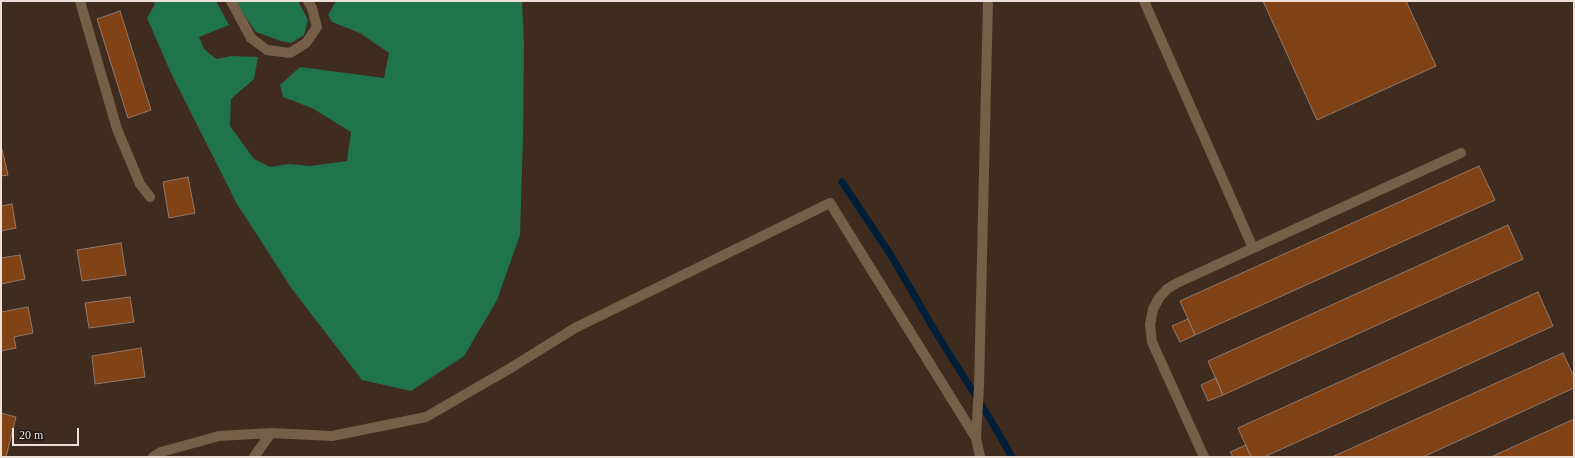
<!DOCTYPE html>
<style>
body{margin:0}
#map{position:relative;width:1575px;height:458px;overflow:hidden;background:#402b1f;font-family:Georgia,serif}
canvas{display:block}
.frame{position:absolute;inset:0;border:2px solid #eee0d8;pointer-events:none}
.scale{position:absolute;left:12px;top:428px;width:67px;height:18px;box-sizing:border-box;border:2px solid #eee0d8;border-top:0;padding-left:5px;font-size:12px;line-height:14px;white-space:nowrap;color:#eee0d8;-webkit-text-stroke:3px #201611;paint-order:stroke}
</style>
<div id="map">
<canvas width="1575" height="458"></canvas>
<div class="frame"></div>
<div class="scale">20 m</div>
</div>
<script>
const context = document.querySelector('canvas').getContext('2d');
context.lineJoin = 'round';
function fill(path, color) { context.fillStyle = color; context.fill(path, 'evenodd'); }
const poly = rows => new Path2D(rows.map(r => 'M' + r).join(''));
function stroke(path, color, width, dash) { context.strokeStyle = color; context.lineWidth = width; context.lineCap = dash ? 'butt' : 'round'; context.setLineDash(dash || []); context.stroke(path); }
fill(poly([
 [153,1,216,1,229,25,199,37,204,49,216,59,232,56,258,57,254,79,231,99,230,126,254,159,270,167,289,164,310,166,347,161,351,132,312,108,283,97,280,85,300,67,384,78,389,53,360,33,332,22,328,15,336,1,522,1,524,44,523,137,520,235,497,300,464,356,411,391,362,380,292,289,237,204,171,73,147,18,155,4],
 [236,1,298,1,308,20,304,35,291,43,281,41,256,32,240,9]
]), '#20744c');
stroke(poly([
 [842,182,892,257,935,331,992,422,1012,457]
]), '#011e38', 7);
const building = poly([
 [1263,1,1406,1,1436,66,1317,120,1263,1],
 [120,11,151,110,128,118,97,19,120,11],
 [1,149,2,149,8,175,1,176,1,149],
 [1479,166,1495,200,1195,335,1180,301,1479,166],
 [188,177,195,213,169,218,163,182,188,177],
 [12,204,16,228,1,231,1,206,12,204],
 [1508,225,1523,259,1223,395,1208,361,1508,225],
 [121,243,126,275,82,281,77,250,121,243],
 [20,255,25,279,1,284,1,258,20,255],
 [1538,292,1553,326,1264,457,1251,457,1238,428,1538,292],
 [130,297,134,322,89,328,85,303,130,297],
 [28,307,33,333,14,337,16,348,1,351,1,312,28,307],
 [1188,319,1195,335,1180,342,1172,326,1188,319],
 [141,348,145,377,95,384,92,356,141,348],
 [1563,353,1574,377,1574,388,1423,457,1332,457,1563,353],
 [1216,378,1223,395,1208,401,1201,385,1216,378],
 [1,413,16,417,6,457,1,457,1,413],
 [1574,419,1574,457,1491,457,1574,419],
 [1246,445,1251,457,1233,457,1230,452,1246,445]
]);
fill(building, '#814316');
stroke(building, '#91796b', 1);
stroke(poly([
 [80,1,117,129,140,184,150,197],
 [231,1,251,38,267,50,290,53,306,43,317,27,312,8,308,1]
]), '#765f48', 10);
stroke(poly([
 [1144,1,1253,248],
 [153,457,161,452,219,436,271,433,332,436,426,417,509,369,575,328,830,203,976,438],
 [254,457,271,433],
 [980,457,976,438,979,386,988,1],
 [1204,457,1152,342,1150,325,1153,309,1159,298,1167,289,1177,283,1461,153]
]), '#765f48', 10);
</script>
